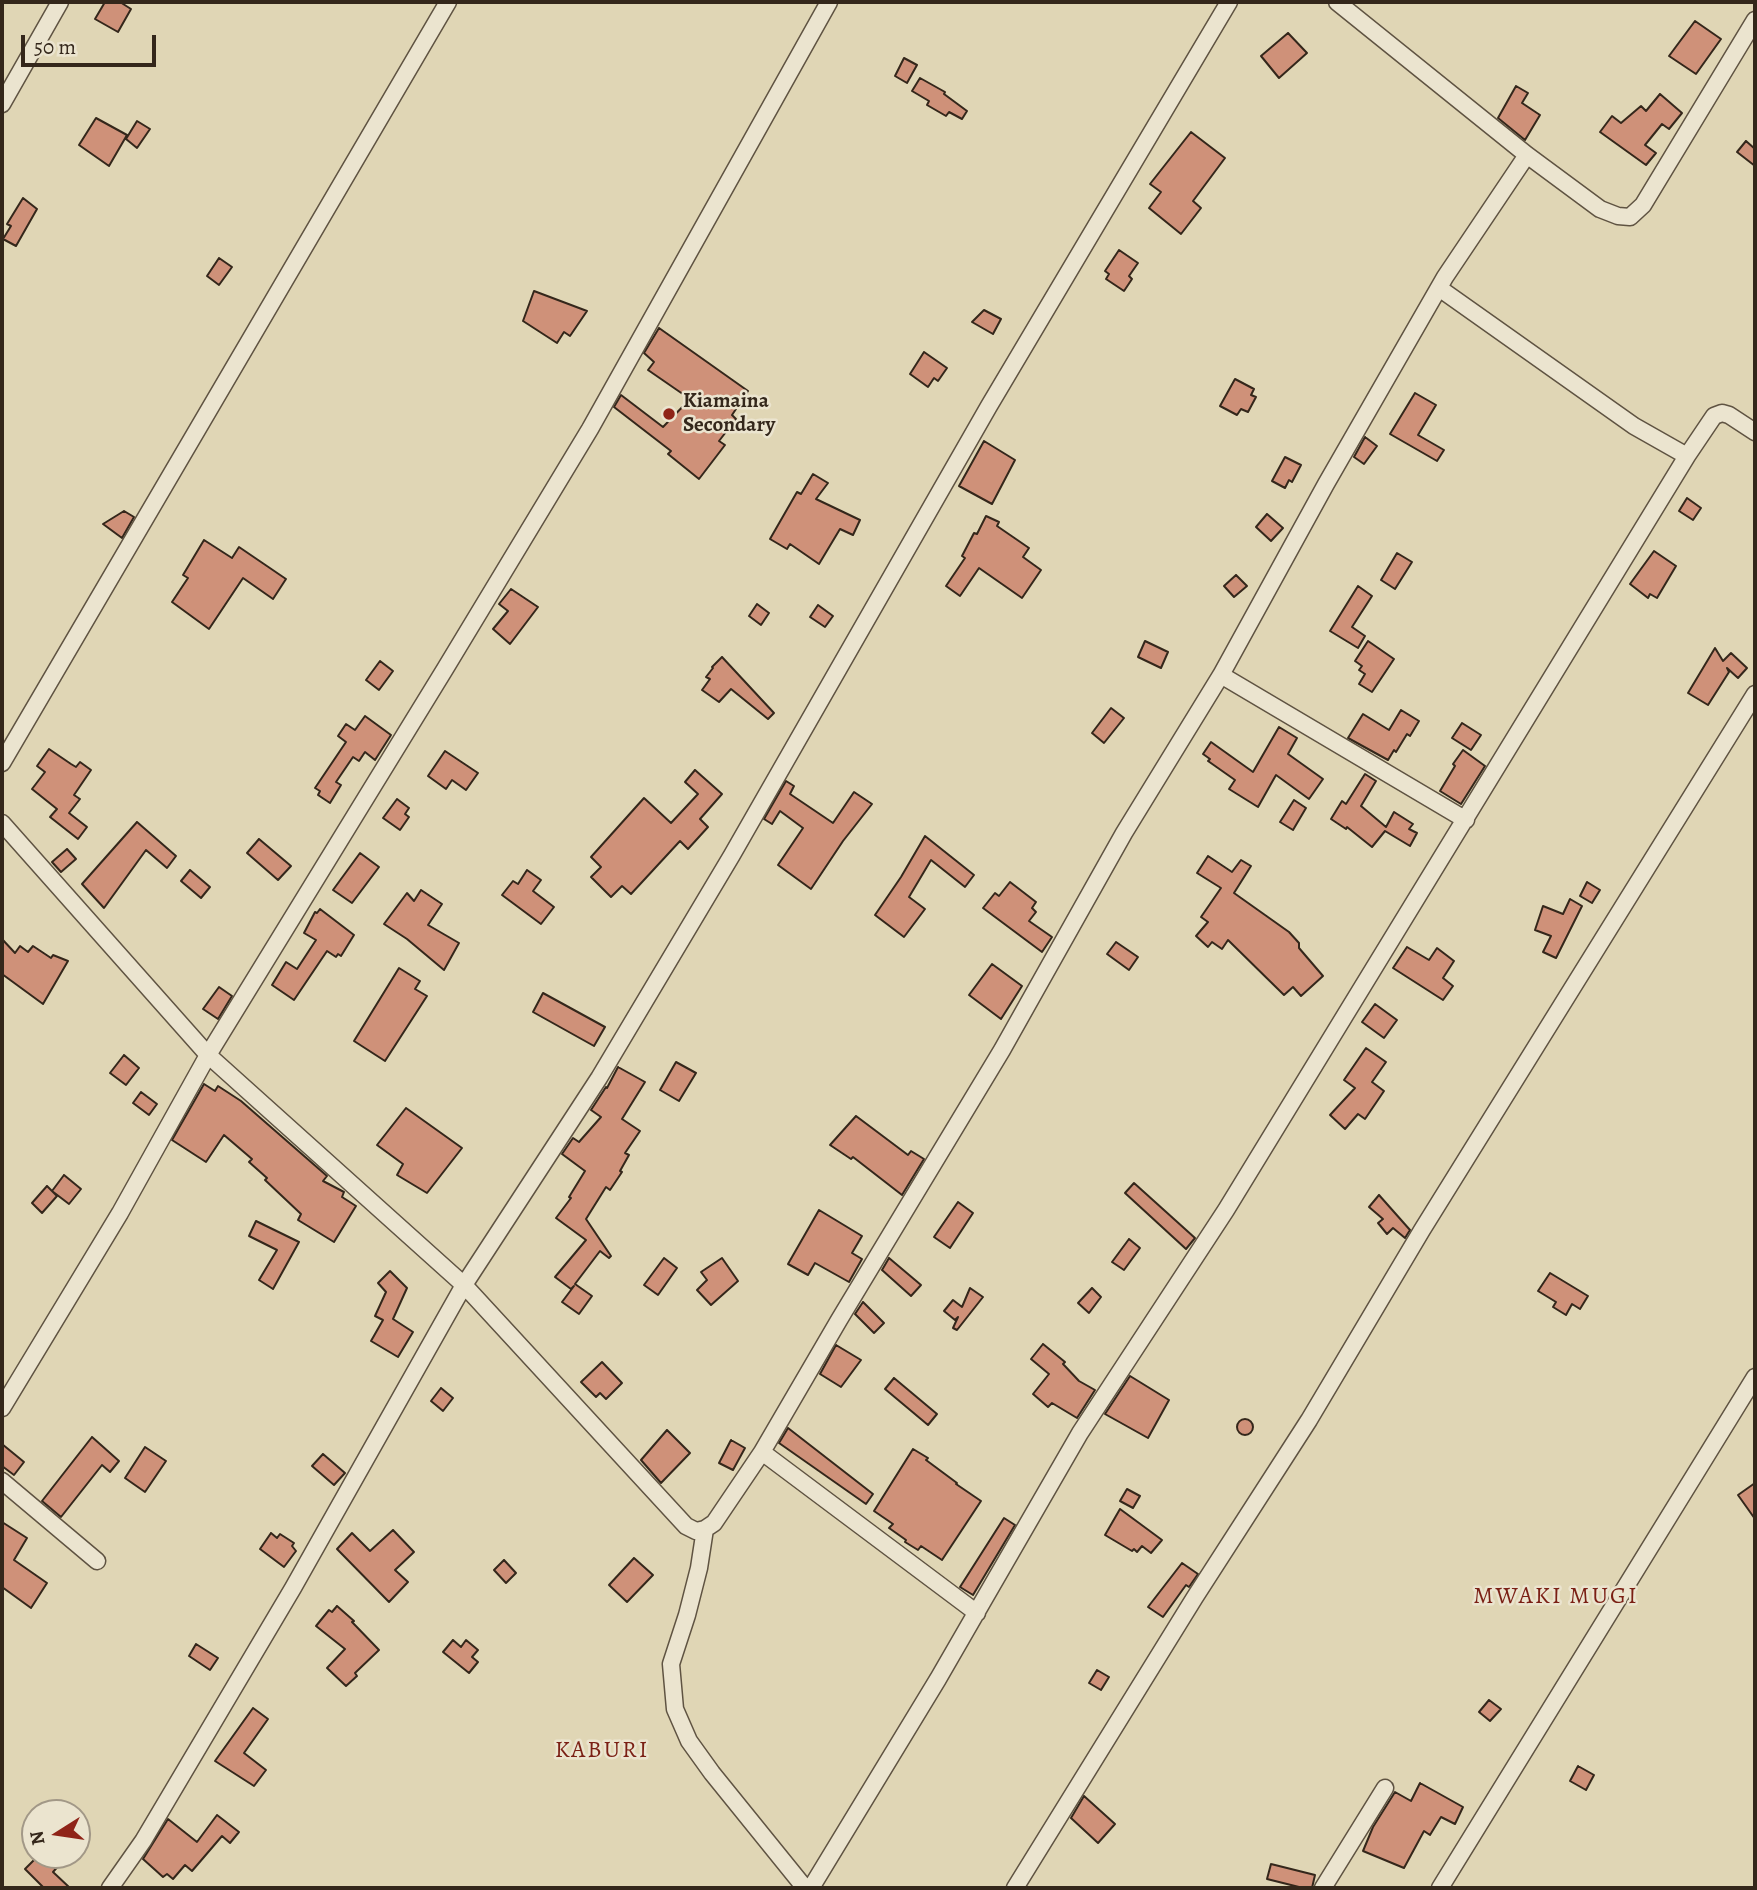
<!DOCTYPE html>
<style>
body{margin:0}
#map{position:relative;width:1757px;height:1890px;overflow:hidden;background:#e0d6b5;font-family:Alegreya,serif}
canvas{display:block}
.frame{position:absolute;inset:0;border:4px solid #34271b;pointer-events:none}
.north{position:absolute;left:21px;top:1799px;width:70px;height:70px;box-sizing:border-box;background:#ebe4cf;border:2px solid #a29887;border-radius:50%;rotate:258deg;font-size:19px;font-weight:700;line-height:28px;text-align:center;color:#34271b}
.north::after{content:'';display:block;margin:auto;width:24px;height:32px;background:#8f2418;clip-path:polygon(50% 0,100% 100%,50% 72%,0 100%)}
.scale{position:absolute;left:21px;top:35px;width:135px;height:32px;box-sizing:border-box;border:4px solid #34271b;border-top:0;padding-left:9px;font-size:21px;line-height:24px;white-space:nowrap;color:#34271b;-webkit-text-stroke:5px #ebe4cf;paint-order:stroke}
</style>
<div id="map">
<canvas width="1757" height="1890"></canvas>
<div class="frame"></div>
<div class="north">N</div>
<div class="scale">50 m</div>
</div>
<script>
const context = document.querySelector('canvas').getContext('2d');
context.lineJoin = 'round';
function fill(path, color) { context.fillStyle = color; context.fill(path, 'evenodd'); }
const poly = rows => new Path2D(rows.map(r => 'M' + r).join(''));
function stroke(path, color, width, dash) { context.strokeStyle = color; context.lineWidth = width; context.lineCap = dash ? 'butt' : 'round'; context.setLineDash(dash || []); context.stroke(path); }
function label(font, color, halo, rows, align = 'center') {
  context.font = font + ' Alegreya,serif'; context.lineWidth = 5; context.setLineDash([]); context.textBaseline = 'middle'; context.strokeStyle = halo; context.fillStyle = color; for (const [text, x, y, turn = 0] of rows) {
    context.save(); context.translate(x, y); context.rotate((+turn || 0) * Math.PI / 180); context.textAlign = isNaN(turn) ? turn : align; if (halo) context.strokeText(text, 0, 0); context.fillText(text, 0, 0); context.restore();
  }
}
const building = poly([
 [105,2,120,2,131,9,118,32,95,19,105,2],
 [1695,21,1721,39,1696,74,1669,56,1695,21],
 [1288,33,1307,53,1279,78,1261,56,1288,33],
 [904,58,917,65,907,83,895,76,904,58],
 [920,78,945,92,944,94,967,111,962,119,949,112,946,116,927,105,929,101,912,91,920,78],
 [1516,86,1528,93,1522,103,1540,115,1525,140,1498,118,1516,86],
 [1660,94,1682,113,1669,129,1662,124,1645,145,1656,153,1646,165,1600,132,1612,116,1621,123,1641,106,1646,111,1660,94],
 [96,118,127,135,109,166,79,145,96,118],
 [137,121,150,129,137,148,126,139,137,121],
 [1191,132,1225,158,1193,201,1201,208,1181,234,1149,208,1161,192,1150,184,1191,132],
 [1746,141,1755,149,1755,166,1737,152,1746,141],
 [23,198,37,209,16,246,3,239,11,226,7,224,23,198],
 [1119,250,1138,263,1129,276,1132,279,1124,291,1106,279,1109,274,1105,271,1119,250],
 [219,258,232,267,219,285,207,276,219,258],
 [534,291,587,311,570,336,564,332,557,343,523,321,534,291],
 [984,310,1001,319,993,334,972,322,984,310],
 [659,328,748,391,732,415,736,419,719,441,725,445,699,479,668,454,671,451,614,407,621,395,663,427,690,399,648,370,654,362,644,353,659,328],
 [924,352,947,368,938,381,934,378,928,387,910,374,924,352],
 [1235,379,1254,389,1251,395,1256,397,1248,412,1241,409,1237,415,1220,406,1235,379],
 [1415,393,1436,405,1418,435,1444,450,1437,461,1390,434,1415,393],
 [1365,437,1377,446,1364,464,1354,457,1365,437],
 [984,441,1015,460,992,504,959,486,984,441],
 [1285,457,1301,465,1292,482,1289,480,1285,488,1272,481,1285,457],
 [813,474,828,483,816,499,860,520,853,535,840,529,819,564,790,544,787,549,770,539,797,492,801,494,813,474],
 [1687,498,1701,508,1693,520,1679,511,1687,498],
 [124,511,134,517,122,538,103,524,124,511],
 [1267,514,1283,528,1271,541,1256,527,1267,514],
 [986,516,999,522,997,526,1029,548,1023,557,1041,570,1022,598,979,568,960,596,946,586,965,558,962,556,974,533,977,534,986,516],
 [204,540,232,558,239,547,286,579,273,599,243,578,209,629,172,602,188,578,183,575,204,540],
 [1654,551,1676,566,1657,598,1650,594,1648,598,1630,584,1654,551],
 [1397,553,1412,562,1395,589,1381,580,1397,553],
 [1236,575,1247,586,1234,597,1224,586,1236,575],
 [1358,586,1372,596,1352,627,1365,636,1358,648,1330,631,1358,586],
 [511,589,538,607,510,644,493,629,508,611,499,604,511,589],
 [757,604,769,613,761,625,749,616,757,604],
 [818,605,833,616,825,627,810,617,818,605],
 [1145,641,1168,652,1161,668,1138,657,1145,641],
 [1368,641,1394,659,1372,692,1359,684,1365,674,1359,670,1362,666,1355,661,1368,641],
 [1715,648,1723,661,1731,653,1747,668,1738,678,1727,668,1729,672,1708,705,1688,693,1715,648],
 [722,657,774,713,768,719,731,689,719,702,702,690,710,679,706,677,713,668,712,667,722,657],
 [380,661,393,671,379,690,366,680,380,661],
 [1111,708,1124,718,1104,743,1092,733,1111,708],
 [1401,710,1419,721,1410,736,1407,734,1396,752,1394,750,1388,760,1348,738,1363,714,1389,730,1401,710],
 [365,716,391,735,375,760,365,752,359,761,353,757,336,782,341,785,330,803,318,795,320,791,315,788,346,742,338,736,346,724,355,730,365,716],
 [1462,723,1481,735,1471,750,1452,738,1462,723],
 [1279,727,1297,738,1288,754,1323,779,1309,799,1276,775,1258,807,1229,789,1235,780,1208,761,1210,759,1203,754,1211,742,1253,772,1279,727],
 [49,749,71,764,76,767,80,762,91,770,74,795,80,799,69,813,87,827,78,839,50,817,57,809,32,789,45,772,37,766,49,749],
 [1463,750,1485,766,1461,804,1440,791,1455,766,1453,764,1463,750],
 [445,751,478,773,466,790,452,780,446,789,428,776,445,751],
 [695,770,722,794,700,819,708,827,688,849,680,841,631,894,622,886,611,897,591,877,601,867,591,857,644,798,671,823,698,794,685,782,695,770],
 [1365,774,1376,781,1361,806,1386,827,1394,812,1413,824,1409,829,1417,833,1410,846,1385,831,1372,847,1347,827,1346,829,1331,819,1342,801,1346,804,1365,774],
 [786,781,794,786,790,794,833,823,854,792,872,804,843,841,811,889,778,865,803,828,780,811,772,824,764,819,786,781],
 [397,799,409,808,405,814,409,817,400,830,383,818,397,799],
 [1294,800,1306,808,1293,830,1280,822,1294,800],
 [137,822,176,856,167,868,146,850,104,908,82,884,137,822],
 [925,836,974,875,965,887,931,860,909,897,925,909,904,937,875,915,901,877,925,836],
 [259,839,291,866,278,880,247,853,259,839],
 [67,849,76,859,61,872,52,862,67,849],
 [360,853,379,867,352,903,333,890,360,853],
 [1208,856,1232,872,1241,860,1251,866,1234,893,1289,932,1299,943,1299,948,1323,976,1301,996,1293,987,1284,995,1228,940,1222,949,1212,942,1208,947,1196,936,1208,922,1201,917,1221,888,1197,873,1208,856],
 [190,870,210,887,201,898,181,881,190,870],
 [527,870,541,880,533,891,554,907,541,924,502,895,513,881,518,884,527,870],
 [1010,882,1036,902,1032,908,1036,912,1029,921,1052,937,1042,952,983,908,995,893,999,896,1010,882],
 [1587,882,1600,890,1592,903,1580,896,1587,882],
 [421,890,442,904,428,925,459,943,444,970,407,939,384,924,407,893,414,901,421,890],
 [1570,899,1582,906,1556,958,1543,952,1551,936,1535,930,1543,906,1563,914,1570,899],
 [320,909,354,935,341,956,338,954,336,957,327,951,294,1000,272,985,286,962,297,969,316,940,304,933,315,912,317,913,320,909],
 [2,939,15,953,20,946,28,952,33,946,51,958,53,955,68,961,43,1004,2,974,2,939],
 [1116,942,1138,957,1129,970,1107,954,1116,942],
 [1407,947,1429,960,1437,948,1454,961,1443,978,1453,986,1443,1000,1393,968,1407,947],
 [992,964,1022,986,1001,1019,969,995,992,964],
 [399,968,420,981,415,989,427,996,385,1061,354,1041,399,968],
 [219,987,232,996,218,1019,203,1009,219,987],
 [543,993,605,1027,594,1046,533,1012,543,993],
 [1375,1004,1397,1020,1384,1038,1362,1022,1375,1004],
 [1366,1048,1386,1062,1372,1082,1384,1091,1365,1119,1358,1114,1345,1129,1330,1115,1355,1088,1344,1080,1366,1048],
 [124,1055,139,1068,126,1085,110,1073,124,1055],
 [676,1062,696,1073,679,1101,660,1090,676,1062],
 [618,1067,645,1082,622,1119,640,1131,625,1153,629,1155,620,1171,622,1172,610,1190,606,1187,586,1219,611,1256,609,1258,600,1251,575,1284,592,1296,579,1314,562,1302,574,1286,571,1289,555,1277,586,1240,556,1218,571,1198,569,1197,585,1171,562,1154,573,1138,579,1142,601,1117,591,1110,606,1087,607,1088,618,1067],
 [204,1084,215,1091,218,1086,241,1101,327,1176,323,1181,344,1192,342,1197,356,1206,334,1242,298,1220,301,1214,265,1180,267,1178,249,1162,252,1159,224,1135,206,1162,172,1140,204,1084],
 [141,1092,157,1104,149,1115,133,1103,141,1092],
 [406,1108,462,1148,427,1193,397,1175,403,1164,377,1145,406,1108],
 [856,1116,908,1155,911,1151,924,1159,902,1195,853,1157,851,1159,830,1145,856,1116],
 [64,1175,81,1189,69,1204,52,1191,64,1175],
 [1134,1183,1195,1238,1186,1249,1125,1193,1134,1183],
 [47,1186,57,1196,42,1213,32,1203,47,1186],
 [1379,1195,1410,1230,1405,1238,1393,1228,1387,1234,1378,1223,1383,1219,1369,1207,1379,1195],
 [958,1202,973,1213,950,1248,934,1237,958,1202],
 [819,1210,862,1236,852,1253,862,1259,849,1282,815,1263,808,1275,788,1264,819,1210],
 [256,1221,299,1242,273,1289,259,1280,277,1250,249,1236,256,1221],
 [1129,1239,1140,1248,1124,1270,1112,1262,1129,1239],
 [664,1258,677,1268,658,1295,644,1285,664,1258],
 [722,1258,738,1281,711,1305,697,1290,707,1280,701,1272,722,1258],
 [889,1258,921,1285,911,1296,882,1270,889,1258],
 [390,1271,407,1288,393,1319,413,1332,398,1357,371,1341,383,1320,375,1316,386,1292,378,1283,390,1271],
 [1550,1273,1588,1296,1580,1309,1572,1304,1566,1315,1553,1307,1556,1302,1538,1291,1550,1273],
 [970,1288,983,1297,957,1330,953,1328,958,1317,955,1320,944,1311,953,1300,962,1307,970,1288],
 [1092,1288,1101,1297,1089,1313,1078,1303,1092,1288],
 [863,1302,884,1323,874,1333,855,1314,863,1302],
 [1043,1344,1065,1362,1063,1364,1079,1381,1095,1390,1077,1418,1052,1403,1048,1407,1033,1394,1049,1374,1031,1359,1043,1344],
 [836,1345,861,1360,841,1387,820,1374,836,1345],
 [602,1362,622,1383,606,1399,600,1393,596,1397,581,1382,602,1362],
 [1130,1376,1169,1400,1148,1438,1105,1414,1130,1376],
 [894,1378,937,1414,928,1425,885,1389,894,1378],
 [441,1388,453,1398,443,1411,431,1401,441,1388],
 '1237 1427a8 8 0 1 1 16 0a8 8 0 1 1-16 0Z',
 [788,1428,873,1494,866,1504,779,1443,788,1428],
 [667,1430,690,1453,661,1483,641,1460,667,1430],
 [92,1437,119,1461,110,1472,102,1465,61,1517,42,1501,92,1437],
 [731,1440,745,1448,733,1470,719,1463,731,1440],
 [2,1444,24,1462,14,1475,2,1466,2,1444],
 [145,1447,166,1461,145,1492,125,1478,145,1447],
 [913,1449,928,1458,926,1460,957,1483,956,1484,981,1501,942,1560,921,1546,918,1550,905,1542,906,1540,889,1528,893,1524,874,1511,913,1449],
 [323,1454,345,1473,334,1485,312,1466,323,1454],
 [1755,1483,1755,1519,1738,1495,1755,1483],
 [1127,1489,1140,1496,1133,1508,1120,1501,1127,1489],
 [1120,1509,1162,1540,1151,1553,1142,1546,1137,1552,1134,1549,1132,1551,1105,1535,1120,1509],
 [1004,1518,1015,1525,973,1595,960,1587,1004,1518],
 [2,1522,27,1538,14,1560,47,1583,31,1608,2,1587,2,1522],
 [393,1530,414,1552,395,1570,408,1582,389,1602,337,1549,352,1533,370,1551,393,1530],
 [271,1533,277,1538,280,1534,294,1543,292,1546,296,1551,284,1567,260,1549,271,1533],
 [634,1558,653,1575,627,1602,609,1585,634,1558],
 [504,1560,516,1573,506,1583,494,1570,504,1560],
 [1182,1563,1198,1574,1189,1587,1186,1585,1163,1617,1148,1607,1182,1563],
 [337,1606,354,1621,352,1622,379,1650,355,1673,357,1676,346,1686,327,1668,345,1649,316,1626,329,1610,332,1612,337,1606],
 [453,1640,461,1647,466,1640,478,1650,472,1657,478,1662,469,1673,443,1652,453,1640],
 [196,1644,218,1658,210,1670,189,1656,196,1644],
 [1097,1670,1109,1677,1101,1690,1089,1683,1097,1670],
 [1489,1700,1501,1709,1490,1721,1479,1712,1489,1700],
 [253,1708,268,1719,244,1753,266,1770,254,1786,215,1761,253,1708],
 [1578,1766,1594,1775,1586,1790,1570,1781,1578,1766],
 [1420,1783,1463,1807,1455,1824,1441,1817,1430,1835,1424,1831,1404,1868,1363,1851,1373,1827,1395,1792,1411,1801,1420,1783],
 [1084,1796,1115,1824,1098,1843,1071,1818,1084,1796],
 [217,1815,239,1832,230,1843,222,1836,192,1871,185,1865,173,1879,167,1874,163,1877,143,1859,168,1819,197,1842,217,1815],
 [39,1855,68,1855,53,1872,70,1888,44,1888,25,1869,39,1855],
 [1271,1864,1315,1875,1312,1888,1303,1888,1267,1879,1271,1864]
]);
fill(building, '#cf9179');
stroke(building, '#34271b', 2);
const street = poly([
 [1337,2,1527,155,1600,209,1618,216,1630,217,1643,205,1755,20],
 [2,104,60,2],
 [1439,288,1634,426,1687,456],
 [1221,675,1466,820],
 [2,763,448,2],
 [2,823,208,1055,464,1285,686,1526,696,1531,705,1529,714,1523,762,1452,977,1613],
 [2,1408,120,1213,208,1055,445,669,590,429,829,2],
 [762,1452,839,1320,1002,1050,1124,833,1221,675,1326,484,1445,277,1527,155],
 [2,1481,97,1561],
 [705,1529,699,1568,687,1615,671,1664,675,1709,689,1741,712,1773,805,1888],
 [110,1888,143,1841,293,1588,464,1285,599,1078,732,855,989,406,1229,2],
 [811,1888,938,1679,1080,1433,1226,1210,1687,456,1714,416,1722,413,1729,415,1755,432],
 [1015,1888,1195,1597,1309,1420,1422,1230,1755,694],
 [1323,1888,1385,1788],
 [1440,1888,1755,1377]
]);
stroke(street, '#5f5342', 19);
stroke(street, '#ebe4cf', 16);
for (const [x, y, r, color] of [
 [669,414,7,"#8f2418"]
]) { const dot = new Path2D(); dot.arc(x, y, r, 0, 2 * Math.PI); context.fillStyle = color; context.fill(dot); stroke(dot, '#ebe4cf', 2.5); }
label('bold 21px', '#34271b', '#ebe4cf', [
 ["Kiamaina",683,402],
 ["Secondary",683,426]
], 'left');
context.letterSpacing = '2px';
label('24px', '#7a1f14', '#ebe4cf', [
 ["MWAKI MUGI",1556,1597],
 ["KABURI",602,1751]
]);
context.letterSpacing = '0px';
</script>
